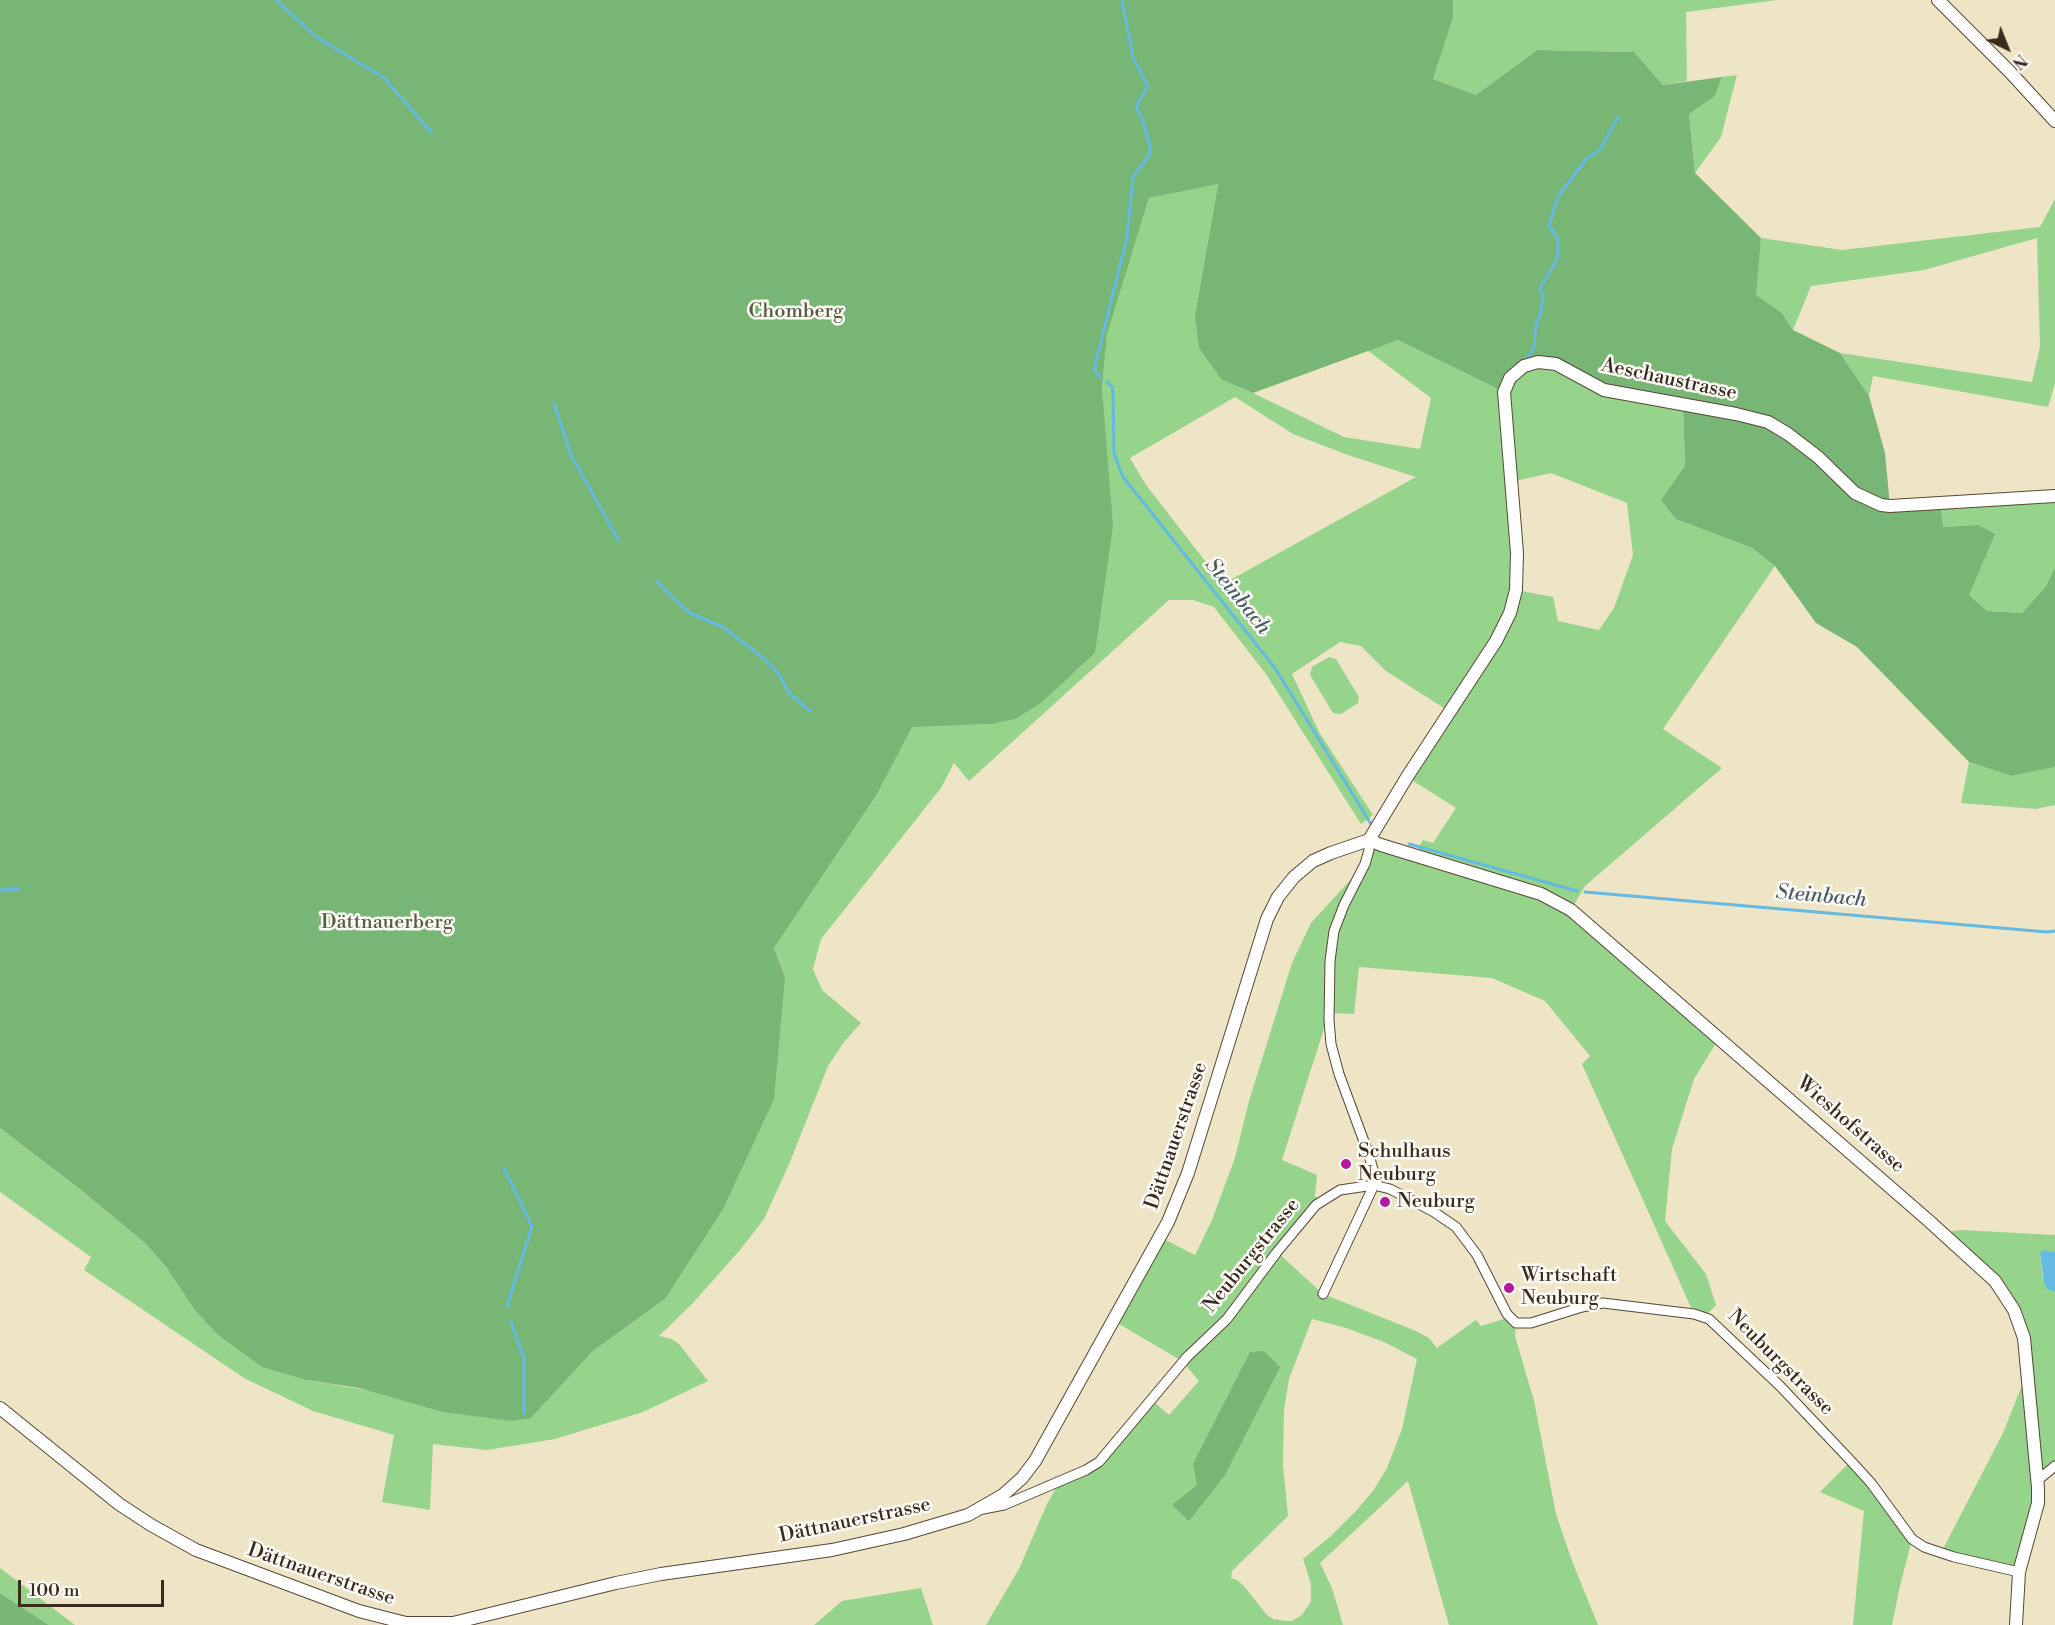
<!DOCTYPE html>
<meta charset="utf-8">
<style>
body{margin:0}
#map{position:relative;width:2055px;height:1625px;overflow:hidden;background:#eee4c6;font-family:"Libre Bodoni",serif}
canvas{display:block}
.north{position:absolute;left:1977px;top:18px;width:60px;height:60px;-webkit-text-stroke:4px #fdfcf7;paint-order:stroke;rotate:137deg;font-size:16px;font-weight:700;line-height:24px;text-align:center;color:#3b2a1e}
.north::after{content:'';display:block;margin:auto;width:21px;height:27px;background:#3b2a1e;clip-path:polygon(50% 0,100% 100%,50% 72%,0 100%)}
.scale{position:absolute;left:18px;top:1580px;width:146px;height:27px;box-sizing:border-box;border:3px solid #3b2a1e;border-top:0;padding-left:8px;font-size:18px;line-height:21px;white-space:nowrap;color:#3b2a1e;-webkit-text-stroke:4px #fdfcf7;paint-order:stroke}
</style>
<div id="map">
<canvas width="2055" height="1625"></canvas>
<div class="north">N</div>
<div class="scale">100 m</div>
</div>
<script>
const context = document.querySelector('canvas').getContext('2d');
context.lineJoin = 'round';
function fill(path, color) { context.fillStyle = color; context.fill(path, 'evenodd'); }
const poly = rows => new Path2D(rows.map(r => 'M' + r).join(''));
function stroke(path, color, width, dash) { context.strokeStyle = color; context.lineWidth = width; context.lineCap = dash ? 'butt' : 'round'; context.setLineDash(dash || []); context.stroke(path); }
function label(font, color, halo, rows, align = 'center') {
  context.font = font + ' "Libre Bodoni",serif'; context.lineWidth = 5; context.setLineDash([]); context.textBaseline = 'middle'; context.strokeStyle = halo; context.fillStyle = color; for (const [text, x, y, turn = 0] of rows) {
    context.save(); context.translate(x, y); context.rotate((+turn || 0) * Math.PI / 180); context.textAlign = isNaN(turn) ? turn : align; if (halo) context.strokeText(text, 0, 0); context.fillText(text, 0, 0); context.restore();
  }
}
fill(poly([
 [1453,0,1777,0,1686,12,1687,81,1663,85,1634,52,1537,50,1476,95,1433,79,1453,18],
 [1737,75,1721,137,1695,173,1689,114,1715,96,1722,77],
 [1218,183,1195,315,1222,380,1253,393,1344,437,1420,449,1431,398,1367,350,1398,340,1504,392,1505,388,1538,362,1683,405,1685,466,1676,519,1752,548,1775,566,1663,729,1722,768,1585,886,1571,910,1719,1038,1694,1079,1672,1149,1665,1221,1706,1274,1716,1305,1705,1316,1694,1314,1582,1064,1590,1056,1545,1001,1492,978,1359,967,1354,1014,1329,1013,1282,1160,1317,1175,1315,1196,1321,1201,1277,1252,1323,1294,1416,1331,1429,1338,1437,1348,1476,1320,1481,1326,1504,1319,1516,1323,1515,1336,1534,1401,1556,1514,1572,1561,1598,1625,1449,1625,1408,1481,1320,1563,1332,1588,1343,1625,986,1625,1019,1569,1047,1504,1060,1481,1090,1468,1151,1399,1169,1415,1199,1381,1182,1361,1114,1321,1160,1237,1195,1255,1212,1220,1235,1158,1249,1101,1292,963,1311,923,1365,864,1369,840,1415,855,1423,840,1433,843,1456,808,1407,777,1450,712,1386,671,1361,646,1340,642,1292,674,1319,732,1373,815,1361,824,1266,674,1214,607,1193,600,1169,600,969,781,954,763,941,788,821,939,813,969,822,990,861,1023,844,1042,828,1066,790,1162,764,1219,740,1250,692,1304,659,1336,672,1339,679,1344,708,1381,643,1412,555,1439,487,1450,433,1444,430,1510,382,1502,394,1435,313,1411,244,1378,84,1270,91,1257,0,1192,0,1128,81,1190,145,1243,167,1268,307,1380,531,1418,593,1351,665,1299,785,977,774,948,876,796,912,726,990,724,1076,671,1095,653,1103,412,1102,389,1107,335,1149,198],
 [1235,397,1293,434,1348,455,1416,477,1223,584,1146,485,1130,458],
 [1551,473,1627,503,1633,555,1614,608,1599,630,1558,621,1553,597,1516,590,1511,482],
 [1312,1319,1346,1328,1384,1342,1417,1359,1402,1429,1387,1468,1373,1491,1356,1511,1331,1536,1303,1559,1311,1584,1311,1601,1302,1615,1292,1621,1286,1621,1273,1619,1266,1614,1244,1586,1237,1580,1231,1578,1232,1571,1288,1516,1283,1465,1284,1409,1289,1379],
 [2055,199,2055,383,2048,407,1873,376,1869,396,1840,353,2032,382,2040,347,2037,238,1924,270,1811,286,1793,330,1782,313,1755,295,1761,238,1842,250,2040,227],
 [2055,496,2055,567,2046,586,2022,613,1987,611,1969,595,1978,525,1942,527,1940,503],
 [1329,657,1336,659,1359,697,1358,703,1341,714,1333,713,1310,675,1312,667],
 [1969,762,2012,776,2055,767,2055,805,2036,809,1961,803],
 [1961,1230,2055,1235,2055,1252,2045,1250,2040,1254,2043,1279,2052,1291,2055,1292,2055,1466,2038,1480,2019,1572,1941,1553,2003,1433,2028,1370,2010,1303,1942,1233],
 [1851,1461,1912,1539,1899,1590,1892,1625,1853,1625,1864,1511,1820,1492],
 [0,1568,75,1625,49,1625,0,1593],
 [921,1588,933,1625,814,1625,842,1601]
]), '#95d48a');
fill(poly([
 [0,0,1453,0,1453,18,1433,79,1476,95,1537,50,1634,52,1663,85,1722,77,1715,96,1689,114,1695,173,1761,238,1756,295,1782,313,1793,330,1840,353,1869,396,1885,453,1890,506,1940,503,1943,527,1978,525,1995,534,1969,595,1987,611,2022,613,2046,586,2055,567,2055,767,2012,776,1969,762,1857,647,1816,623,1775,566,1752,548,1676,519,1661,500,1685,466,1683,405,1620,393,1563,366,1531,364,1504,392,1398,340,1253,393,1222,380,1199,348,1195,315,1218,184,1149,198,1107,335,1102,389,1113,526,1095,653,1041,703,1015,719,990,724,912,727,876,796,774,948,785,977,774,1099,723,1209,665,1299,593,1351,531,1418,512,1421,443,1412,359,1388,307,1380,262,1367,217,1334,195,1310,167,1268,145,1243,81,1190,0,1128],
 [1264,1351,1280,1367,1225,1475,1189,1521,1172,1505,1197,1485,1193,1464,1250,1352],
 [0,1593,49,1625,0,1625]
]), '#78b676');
fill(poly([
 [2045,1250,2055,1252,2055,1292,2047,1289,2044,1282,2040,1253]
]), '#64bae0');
stroke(poly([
 [276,0,315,36,384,78,432,133],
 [1527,358,1534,348,1536,323,1541,313,1543,296,1540,288,1556,262,1558,252,1558,238,1549,226,1557,198,1586,159,1600,150,1618,117],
 [1100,377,1095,371,1096,362,1127,237,1133,177,1150,154,1150,145,1142,118,1137,110,1137,105,1148,86,1133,58,1122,0],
 [1107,382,1112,387,1113,393,1114,453,1123,477,1275,668,1371,824],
 [554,403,571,455,619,541],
 [656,581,688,612,723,627,761,656,778,673,789,693,810,711],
 [1409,844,1577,891],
 [0,890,19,889],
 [1585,892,2047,932,2055,931],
 [504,1168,532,1226,507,1307],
 [511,1322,524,1358,524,1413]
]), '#64bae0', 3);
const minor = poly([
 [1323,1294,1374,1185,1375,1177,1369,1155,1339,1074,1331,1044,1329,1020,1330,961,1334,931,1344,905,1365,864,1369,850,1369,840],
 [2038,1480,2055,1466],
 [983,1509,1004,1505,1086,1470,1099,1462,1187,1357,1227,1319,1277,1252,1316,1205,1340,1190,1374,1185,1390,1189,1434,1212,1456,1227,1477,1255,1507,1314,1516,1323,1531,1323,1582,1307,1603,1303,1694,1314,1709,1319,1780,1386,1851,1461,1871,1483,1912,1539,1924,1547,1954,1557,2019,1572]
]);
const tertiary = poly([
 [1938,0,2010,72,2055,121],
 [1369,840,1381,845,1541,894,1571,910,1929,1221,1995,1281,2014,1310,2024,1338,2038,1488,2038,1503,2019,1572,2016,1625],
 [1369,840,1407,777,1496,641,1510,613,1516,590,1517,553,1504,392,1510,378,1524,366,1538,362,1556,364,1604,390,1736,414,1768,422,1788,434,1818,457,1855,493,1881,505,1890,506,2055,496],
 [0,1408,119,1504,151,1525,196,1550,359,1611,406,1623,453,1623,616,1583,661,1574,832,1550,904,1534,968,1515,1003,1495,1022,1478,1035,1461,1168,1222,1188,1173,1267,919,1278,897,1294,877,1313,861,1331,853,1369,840]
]);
stroke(minor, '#564637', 11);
stroke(tertiary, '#564637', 14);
stroke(minor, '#fff', 9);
stroke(tertiary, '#fff', 12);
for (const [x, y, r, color] of [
 [1346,1164,6,"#b5179e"],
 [1385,1202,6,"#b5179e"],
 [1509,1288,6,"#b5179e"]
]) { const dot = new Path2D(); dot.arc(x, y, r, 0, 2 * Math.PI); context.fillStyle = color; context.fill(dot); stroke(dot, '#fdfcf7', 2); }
label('20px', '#565d3e', '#fdfcf7', [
 ["Chomberg",796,312],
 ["Dättnauerberg",387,923]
]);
label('20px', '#3b2a1e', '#fdfcf7', [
 ["Aeschaustrasse",1669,380,12],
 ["Wieshofstrasse",1850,1125,41],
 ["Dättnauerstrasse",1177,1136,-71],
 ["Neuburgstrasse",1252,1256,-51],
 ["Neuburgstrasse",1780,1363,45],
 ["Dättnauerstrasse",855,1521,-12],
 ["Dättnauerstrasse",321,1575,19]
]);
label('20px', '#3b2a1e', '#fdfcf7', [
 ["Schulhaus",1358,1152],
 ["Neuburg",1358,1175],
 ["Neuburg",1397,1202],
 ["Wirtschaft",1521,1276],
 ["Neuburg",1521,1299]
], 'left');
label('italic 21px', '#495c62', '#fdfcf7', [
 ["Steinbach",1237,597,51],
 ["Steinbach",1821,897,5]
]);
</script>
